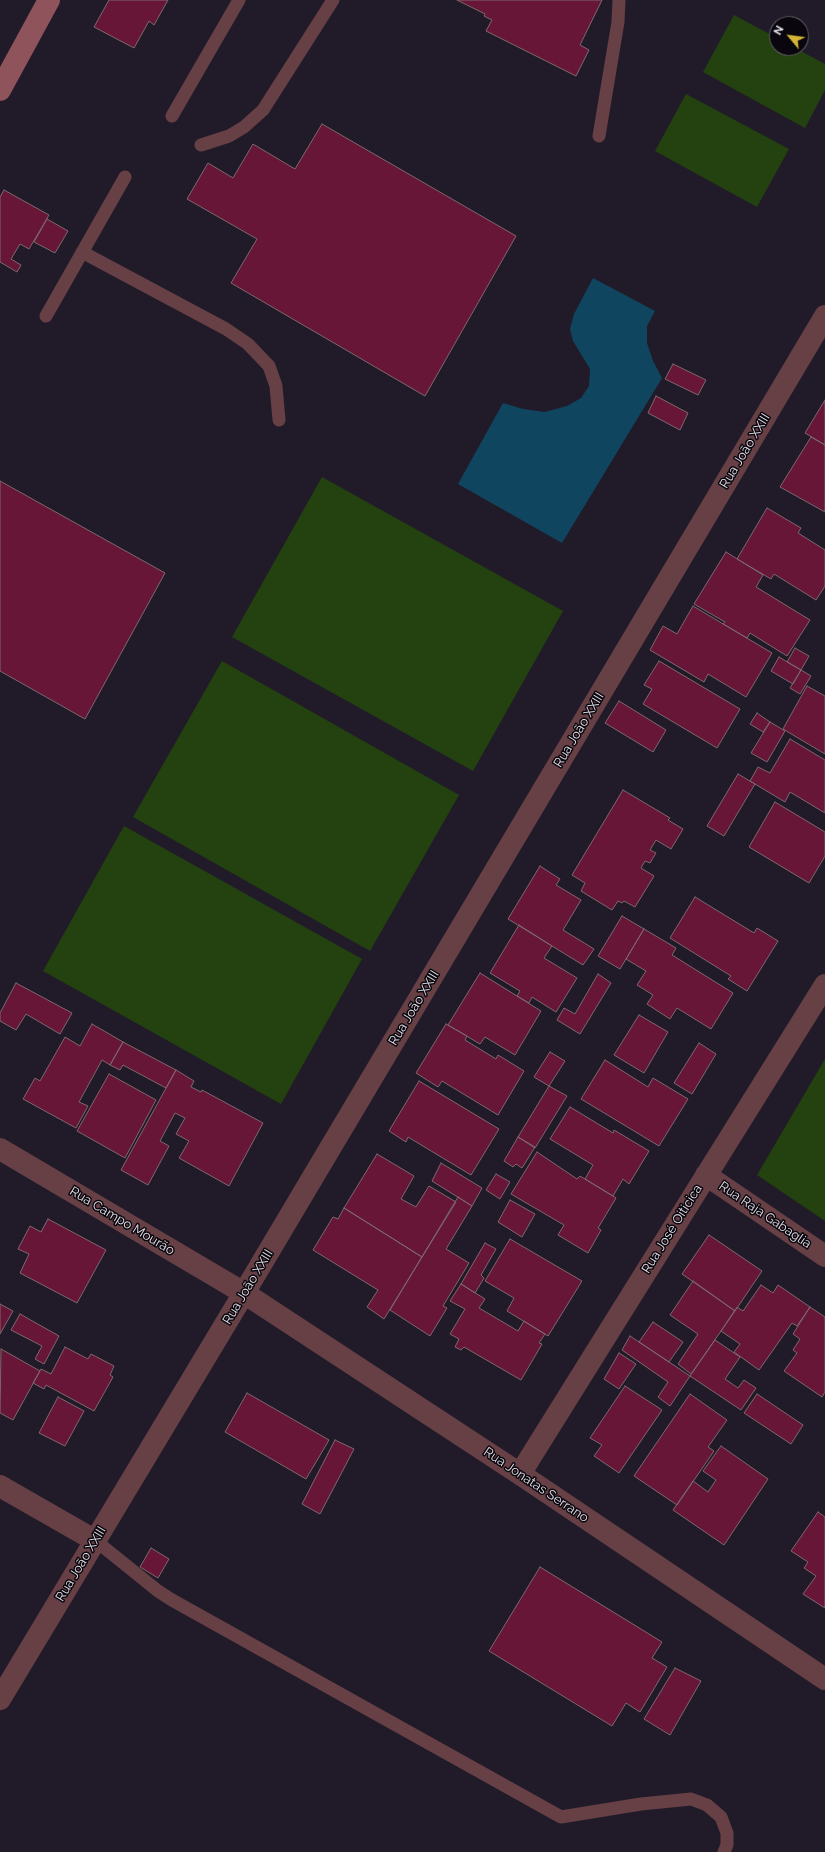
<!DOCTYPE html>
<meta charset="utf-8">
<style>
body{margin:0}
#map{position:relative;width:825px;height:1852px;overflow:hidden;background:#211b29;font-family:Raleway,sans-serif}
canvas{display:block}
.north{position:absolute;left:769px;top:16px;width:40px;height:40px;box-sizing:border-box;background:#09070d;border:1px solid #615f66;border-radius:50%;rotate:299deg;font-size:11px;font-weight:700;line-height:16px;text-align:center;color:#e6e2ec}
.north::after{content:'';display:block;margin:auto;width:14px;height:18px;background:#d6b534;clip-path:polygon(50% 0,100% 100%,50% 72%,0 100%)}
</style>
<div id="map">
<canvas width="825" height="1852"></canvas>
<div class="north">N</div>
</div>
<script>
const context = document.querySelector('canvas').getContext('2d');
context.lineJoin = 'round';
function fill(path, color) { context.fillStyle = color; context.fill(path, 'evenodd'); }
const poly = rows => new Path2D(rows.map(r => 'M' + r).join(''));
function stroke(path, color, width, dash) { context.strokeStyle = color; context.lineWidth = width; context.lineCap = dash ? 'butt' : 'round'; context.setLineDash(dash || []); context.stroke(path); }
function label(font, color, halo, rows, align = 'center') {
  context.font = font + ' Raleway,sans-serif'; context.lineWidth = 3; context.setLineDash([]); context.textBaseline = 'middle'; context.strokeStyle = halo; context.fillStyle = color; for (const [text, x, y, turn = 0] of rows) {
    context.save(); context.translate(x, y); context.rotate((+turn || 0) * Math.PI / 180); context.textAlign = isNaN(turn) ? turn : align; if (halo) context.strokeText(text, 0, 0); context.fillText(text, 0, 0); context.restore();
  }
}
fill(poly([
 [734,15,777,38,777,48,795,48,825,64,825,90,805,128,703,72],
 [686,94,789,149,757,207,655,151],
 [322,477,563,611,473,771,232,637],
 [222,661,459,795,370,951,133,817],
 [124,826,362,959,281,1104,43,971],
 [825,1059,825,1221,757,1175]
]), '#23420f');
fill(poly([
 [593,278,655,311,647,326,647,343,653,361,662,378,562,543,458,484,503,403,523,409,545,412,567,406,581,398,589,386,590,369,573,341,570,329,574,314]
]), '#104560');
const building = poly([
 [109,0,168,0,154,25,149,21,134,48,94,27,109,0],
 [457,0,602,0,580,45,589,50,576,76,486,31,492,20,484,16,485,14,457,0],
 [322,124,516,236,425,396,231,283,257,239,187,199,208,163,233,178,253,144,295,169,322,124],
 [4,190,49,215,29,249,20,244,11,259,21,265,17,272,0,262,0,197,4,190],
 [47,219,68,231,55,253,34,242,47,219],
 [673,364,706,380,698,395,665,379,673,364],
 [656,396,688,413,680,430,648,413,656,396],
 [825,400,825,445,805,433,825,400],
 [811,437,825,445,825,512,780,487,811,437],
 [0,481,165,573,85,719,0,671,0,481],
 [767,508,801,528,798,533,825,550,825,586,816,600,774,574,771,579,737,559,767,508],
 [726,552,763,575,756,587,810,620,787,656,750,633,747,638,723,624,725,622,694,604,726,552],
 [693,606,772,653,746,697,708,674,704,682,650,650,663,626,677,634,693,606],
 [795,648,809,656,801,670,787,662,795,648],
 [779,657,801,670,793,684,771,671,779,657],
 [659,661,740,709,717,748,643,704,652,689,644,685,659,661],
 [801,670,811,676,800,694,790,688,801,670],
 [807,686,825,696,825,754,783,729,807,686],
 [619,701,666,730,653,752,605,723,619,701],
 [757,713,770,722,763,732,750,724,757,713],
 [770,722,785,731,767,762,751,753,770,722],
 [790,739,825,760,825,813,790,792,785,802,750,781,758,767,770,773,790,739],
 [738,774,755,784,724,836,707,826,738,774],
 [623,790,670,818,668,820,683,829,671,849,656,840,650,850,656,853,650,863,645,861,641,868,654,876,635,907,624,901,622,903,618,901,612,910,581,891,585,883,572,875,623,790],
 [775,802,825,832,825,856,809,883,749,847,775,802],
 [540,866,560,879,556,885,581,900,563,930,594,949,583,965,508,919,540,866],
 [695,897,754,933,757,928,778,941,747,991,728,979,731,976,670,938,695,897],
 [622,916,644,929,620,969,598,956,622,916],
 [519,925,552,946,544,958,577,978,556,1012,532,997,529,1003,517,996,520,991,490,973,519,925],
 [644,929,676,948,672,955,733,993,711,1029,677,1008,670,1019,647,1004,653,995,637,985,646,971,626,959,644,929],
 [480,973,541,1011,515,1055,485,1037,480,1044,448,1025,480,973],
 [598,974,611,983,580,1034,557,1020,564,1008,575,1014,598,974],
 [16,983,72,1013,60,1034,26,1014,16,1030,0,1021,0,1013,16,983],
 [639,1015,668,1032,644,1073,614,1055,639,1015],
 [92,1024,123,1042,110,1065,102,1060,79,1102,88,1106,76,1128,23,1099,35,1078,40,1081,65,1037,80,1046,92,1024],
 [446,1024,467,1036,465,1040,496,1059,498,1055,524,1071,498,1115,442,1081,438,1087,416,1073,446,1024],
 [123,1042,176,1070,166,1088,123,1065,120,1070,110,1065,123,1042],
 [699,1043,716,1054,692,1094,674,1083,699,1043],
 [550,1052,565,1061,549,1086,534,1077,550,1052],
 [605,1060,648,1087,653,1078,688,1099,659,1146,581,1099,605,1060],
 [176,1070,194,1081,191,1087,201,1092,202,1090,263,1123,229,1186,179,1158,189,1141,176,1134,185,1118,175,1113,160,1141,169,1146,148,1185,121,1170,176,1070],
 [109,1074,156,1100,125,1158,77,1131,109,1074],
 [419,1081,499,1129,471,1175,408,1137,406,1142,389,1131,419,1081],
 [549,1086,567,1096,535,1148,518,1137,549,1086],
 [570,1107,613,1133,614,1130,649,1151,629,1184,623,1179,613,1196,585,1179,593,1165,550,1139,570,1107],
 [518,1137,535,1147,522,1168,516,1164,513,1167,504,1161,518,1137],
 [537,1152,577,1179,580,1176,616,1198,598,1228,601,1230,588,1253,558,1235,564,1225,511,1194,537,1152],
 [377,1154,414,1176,401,1199,416,1207,429,1186,456,1202,422,1257,344,1208,377,1154],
 [441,1163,482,1188,472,1206,432,1181,441,1163],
 [496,1174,510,1182,500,1199,486,1190,496,1174],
 [458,1197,472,1206,446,1249,469,1263,443,1306,447,1308,430,1336,390,1310,458,1197],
 [510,1200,535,1214,522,1237,498,1222,510,1200],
 [344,1208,422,1257,384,1319,367,1307,378,1290,313,1250,333,1217,338,1219,344,1208],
 [48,1219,106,1250,77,1303,20,1273,29,1254,18,1249,30,1226,41,1232,48,1219],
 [709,1235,762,1271,735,1311,682,1274,709,1235],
 [510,1239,582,1281,548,1336,507,1311,514,1298,485,1281,510,1239],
 [485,1243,496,1249,481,1275,484,1278,475,1293,461,1284,485,1243],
 [693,1281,735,1311,691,1374,678,1364,698,1334,670,1315,693,1281],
 [461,1284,485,1299,479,1308,518,1331,524,1321,545,1334,539,1343,542,1344,521,1380,464,1347,461,1350,455,1347,459,1339,450,1334,465,1309,450,1301,461,1284],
 [761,1285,773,1293,778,1285,810,1307,797,1326,792,1323,759,1370,734,1352,740,1344,721,1331,737,1307,743,1311,761,1285],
 [0,1304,13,1311,0,1334,0,1304],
 [810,1307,825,1317,825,1392,822,1397,784,1371,797,1353,793,1350,800,1339,793,1334,810,1307],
 [20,1314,59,1336,44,1364,35,1359,42,1346,11,1330,20,1314],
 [653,1322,683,1342,669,1362,639,1342,653,1322],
 [630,1336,690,1376,670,1406,658,1397,668,1382,622,1350,630,1336],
 [715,1340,740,1357,725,1379,738,1388,744,1380,756,1388,741,1410,690,1376,715,1340],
 [65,1347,88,1359,91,1354,114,1366,110,1375,113,1377,94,1411,46,1385,44,1389,33,1383,41,1369,51,1374,65,1347],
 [1,1349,40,1371,13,1420,0,1413,1,1349],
 [619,1353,636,1364,619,1389,604,1379,619,1353],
 [625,1386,662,1410,619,1473,594,1456,602,1445,590,1438,625,1386],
 [247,1393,329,1440,306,1479,225,1432,247,1393],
 [690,1394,727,1420,708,1447,714,1451,677,1505,634,1476,690,1394],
 [757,1394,803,1425,791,1444,744,1413,757,1394],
 [58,1397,84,1411,65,1446,39,1433,58,1397],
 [335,1440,354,1449,320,1514,302,1504,335,1440],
 [721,1446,768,1479,724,1545,673,1510,693,1481,708,1492,716,1480,703,1471,721,1446],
 [818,1512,825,1517,825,1608,803,1594,816,1576,804,1568,808,1562,791,1551,818,1512],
 [151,1548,169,1559,158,1578,140,1567,151,1548],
 [540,1567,662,1642,652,1658,667,1667,640,1712,626,1703,612,1726,489,1651,540,1567],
 [675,1668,701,1681,670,1735,644,1719,675,1668]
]);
fill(building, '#671638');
stroke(building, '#7d686e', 1);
stroke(poly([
 [172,116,239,0],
 [599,136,618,22,619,0],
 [201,145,229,136,244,127,263,110,333,0],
 [82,252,226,329,248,344,269,366,276,386,279,420],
 [46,316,125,177],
 [96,1541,158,1591,172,1600,561,1817,641,1804,691,1799,707,1805,721,1817,727,1833,727,1845,724,1852]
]), '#664045', 13);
stroke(poly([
 [0,1149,244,1293,520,1474,825,1679],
 [706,1175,825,1256],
 [520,1474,825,985],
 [0,1486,96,1541],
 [0,1699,244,1293,825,316]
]), '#664045', 22);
stroke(poly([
 [0,90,49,0]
]), '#8e535b', 22);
label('13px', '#e6e2ec', '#09070d', [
 ["Rua João XXIII",745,451,-59],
 ["Rua João XXIII",579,730,-59],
 ["Rua João XXIII",414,1008,-59],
 ["Rua Raja Gabaglia",765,1215,34],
 ["Rua Campo Mourão",122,1221,31],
 ["Rua José Oiticica",672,1229,-58],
 ["Rua João XXIII",248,1287,-59],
 ["Rua Jonatas Serrano",536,1485,34],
 ["Rua João XXIII",81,1564,-59]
]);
</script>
